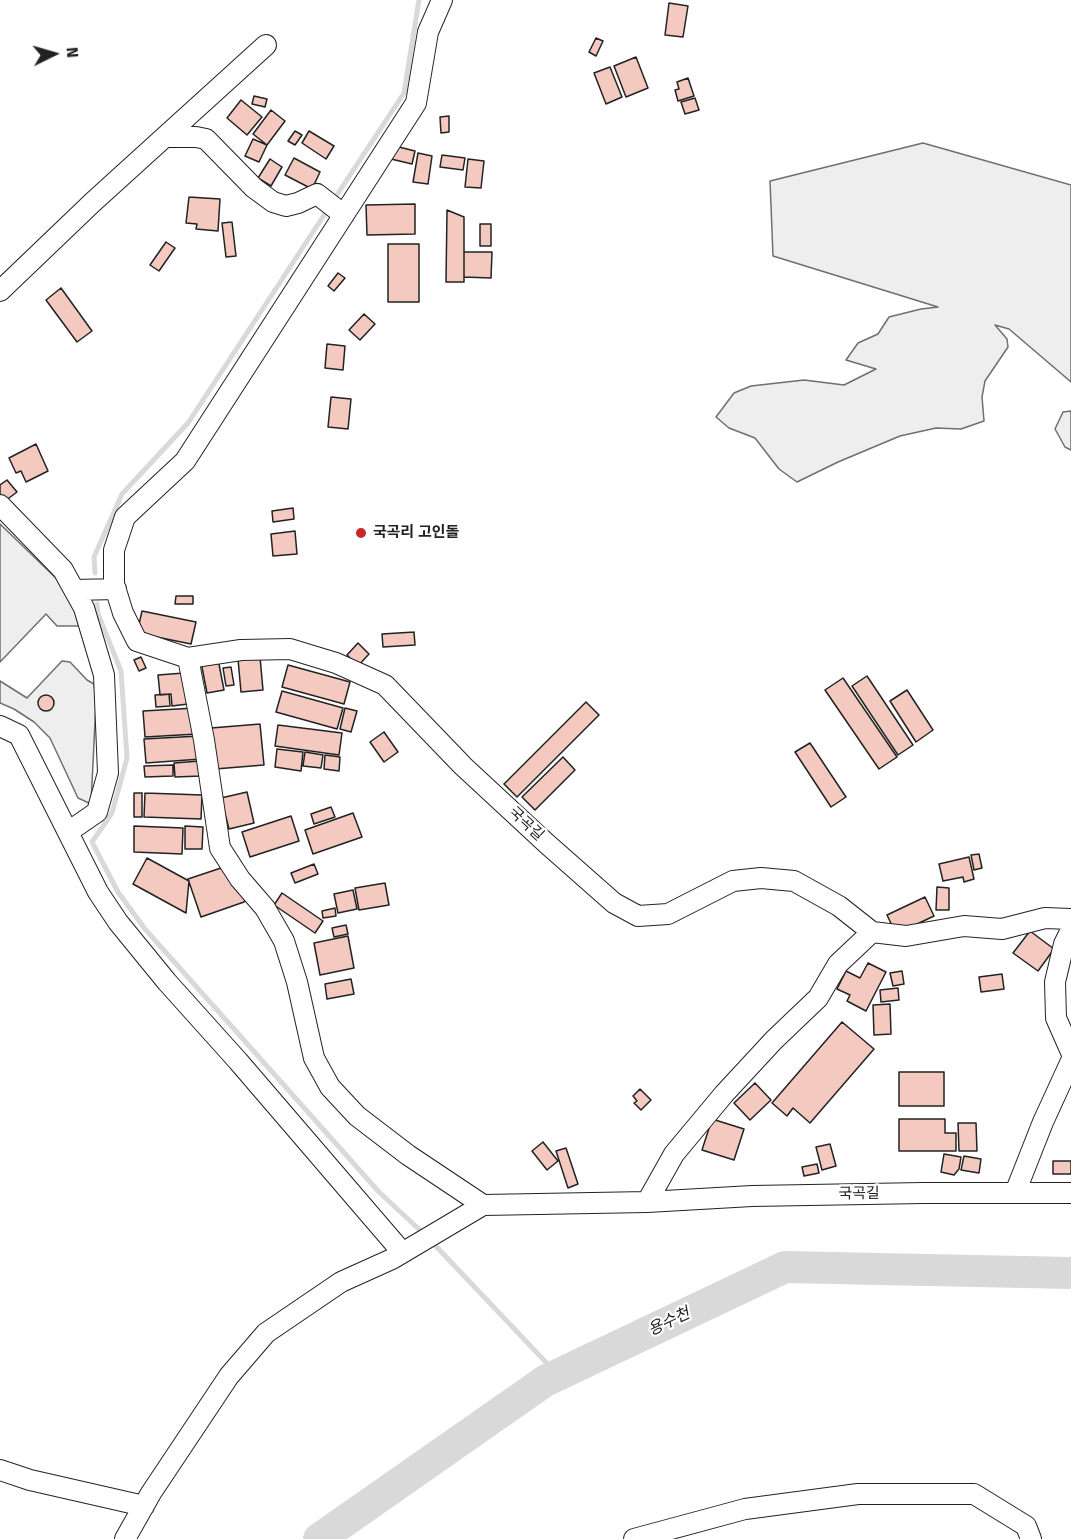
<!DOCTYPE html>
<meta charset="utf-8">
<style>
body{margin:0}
#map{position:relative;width:1071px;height:1539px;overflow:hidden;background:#fff;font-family:"Fira Sans",sans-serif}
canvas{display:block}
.north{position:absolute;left:24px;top:24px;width:60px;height:60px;-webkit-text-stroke:4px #fff;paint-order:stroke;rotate:85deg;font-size:16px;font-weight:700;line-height:24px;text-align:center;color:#222}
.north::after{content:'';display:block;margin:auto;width:21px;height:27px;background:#222;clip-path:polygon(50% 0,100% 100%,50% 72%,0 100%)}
</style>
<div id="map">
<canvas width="1071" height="1539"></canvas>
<div class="north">N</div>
</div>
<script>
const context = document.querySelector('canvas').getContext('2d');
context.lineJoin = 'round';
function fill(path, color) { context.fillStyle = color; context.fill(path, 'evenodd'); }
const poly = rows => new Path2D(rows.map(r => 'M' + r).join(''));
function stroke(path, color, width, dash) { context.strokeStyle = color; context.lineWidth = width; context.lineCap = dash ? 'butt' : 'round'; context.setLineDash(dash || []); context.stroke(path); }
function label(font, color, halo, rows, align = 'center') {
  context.font = font + ' "Fira Sans","Noto Sans KR",sans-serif'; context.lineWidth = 4.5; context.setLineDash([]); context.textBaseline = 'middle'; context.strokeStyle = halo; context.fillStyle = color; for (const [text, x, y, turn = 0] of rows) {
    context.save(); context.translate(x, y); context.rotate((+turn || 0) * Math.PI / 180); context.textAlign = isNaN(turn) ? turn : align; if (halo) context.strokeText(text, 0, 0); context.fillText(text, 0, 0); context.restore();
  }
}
const green = poly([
 [923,143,1071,185,1071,382,1009,329,995,325,1007,339,1008,347,985,381,982,397,984,421,961,429,936,428,900,436,838,462,797,482,779,469,755,438,729,428,716,417,734,393,751,386,804,380,844,385,876,369,846,360,858,343,878,334,889,317,921,309,938,307,773,256,770,181,923,143],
 [1071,411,1071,450,1065,447,1055,429,1063,412,1071,411],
 [0,524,58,580,79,618,79,626,57,626,46,614,0,662,0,524],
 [62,661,70,662,87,680,94,684,96,702,91,804,78,798,50,738,34,722,14,709,0,703,0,681,27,698,62,661]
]);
fill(green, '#eee');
stroke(green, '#6f6f6f', 1.5);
stroke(poly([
 [333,201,404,93,419,0],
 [95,573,94,557,122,494,188,423,328,209],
 [97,604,98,614,121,671,127,758,112,813,92,842,118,892,145,929,379,1192,424,1234],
 [431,1241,558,1375]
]), '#d9d9d9', 5);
stroke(poly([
 [319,1539,545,1381,785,1267,1071,1273]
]), '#d9d9d9', 32);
const building = poly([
 [669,3,688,6,683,37,665,35,669,3],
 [596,38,603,41,596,56,589,52,596,38],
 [636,57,648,88,626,97,614,66,636,57],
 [610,67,622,97,606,104,594,73,610,67],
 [688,78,694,96,678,101,675,90,679,89,677,82,688,78],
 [254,96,267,99,265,107,252,104,254,96],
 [695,98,699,110,685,114,681,102,695,98],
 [241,100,262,117,247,135,227,118,241,100],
 [271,110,285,121,267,145,253,134,271,110],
 [449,116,449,132,441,133,440,117,449,116],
 [295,131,302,135,295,145,288,141,295,131],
 [309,131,334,146,326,159,302,143,309,131],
 [253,139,267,145,259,162,245,156,253,139],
 [399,147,415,151,412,164,391,159,399,147],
 [418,153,432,156,428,184,413,182,418,153],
 [442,155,465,158,463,170,440,167,442,155],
 [294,158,320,172,312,189,285,175,294,158],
 [270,159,282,167,271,186,258,178,270,159],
 [468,159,484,161,481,188,465,187,468,159],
 [189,197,220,199,218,231,196,229,197,224,186,223,189,197],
 [415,204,415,234,367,235,366,205,415,204],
 [447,210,464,217,464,282,446,282,447,210],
 [232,222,236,256,226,257,222,223,232,222],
 [480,224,491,224,491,246,480,246,480,224],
 [166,242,175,248,159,271,150,265,166,242],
 [388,244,419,244,419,302,388,302,388,244],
 [464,252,492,252,491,278,464,277,464,252],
 [338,273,345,278,334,291,328,286,338,273],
 [61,288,92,331,77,342,46,300,61,288],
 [364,314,375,324,360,340,349,330,364,314],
 [327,344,345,346,343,370,325,368,327,344],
 [331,397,351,399,348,429,328,427,331,397],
 [36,444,48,471,26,482,21,471,16,473,9,458,36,444],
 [7,480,17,492,5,501,0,494,0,485,7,480],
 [293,508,294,519,273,522,272,511,293,508],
 [295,531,297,554,273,556,271,534,295,531],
 [176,596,193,596,193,604,175,604,176,596],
 [142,611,196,622,191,644,137,633,142,611],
 [414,632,415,645,383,647,382,634,414,632],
 [358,643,369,654,358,666,347,655,358,643],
 [141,657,146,668,139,671,134,660,141,657],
 [260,657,263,690,241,692,238,659,260,657],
 [218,659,224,690,207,693,201,662,218,659],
 [288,665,350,682,344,704,282,687,288,665],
 [231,667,234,685,226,686,223,668,231,667],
 [184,673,188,704,172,706,171,694,160,695,158,675,184,673],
 [867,676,913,745,898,755,852,686,867,676],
 [843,678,897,757,879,769,825,690,843,678],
 [907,690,933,730,916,742,890,701,907,690],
 [282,691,343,708,337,729,276,712,282,691],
 [169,694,170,706,156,707,155,695,169,694],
 '38 703a8 8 0 1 1 16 0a8 8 0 1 1-16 0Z',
 [586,702,599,715,517,797,504,784,586,702],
 [195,708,197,734,145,737,143,711,195,708],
 [345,708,357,711,351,732,340,729,345,708],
 [260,724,264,765,215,769,211,728,260,724],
 [278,725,342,733,339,755,275,746,278,725],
 [384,732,398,752,384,762,370,742,384,732],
 [199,736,201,759,146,763,144,739,199,736],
 [810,743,846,797,831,807,795,752,810,743],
 [277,749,303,752,301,771,275,767,277,749],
 [305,752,323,755,321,768,303,766,305,752],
 [325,755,340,757,339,771,324,769,325,755],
 [563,757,575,770,535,810,522,797,563,757],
 [200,761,201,776,175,777,174,763,200,761],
 [173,765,173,776,145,777,144,766,173,765],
 [247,792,254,823,229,829,221,798,247,792],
 [134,793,142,793,142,817,134,817,134,793],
 [145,793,202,795,201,819,144,817,145,793],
 [331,807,335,817,314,824,311,814,331,807],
 [353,813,362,837,313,854,305,830,353,813],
 [291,816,299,841,250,857,242,832,291,816],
 [134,826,183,828,182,854,134,852,134,826],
 [185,826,203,827,202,849,185,849,185,826],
 [979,854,982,868,974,870,971,855,979,854],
 [969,857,974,879,964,882,963,877,943,881,939,864,969,857],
 [147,858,189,881,186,913,133,884,147,858],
 [314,864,318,874,295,883,291,873,314,864],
 [224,867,248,894,244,902,201,917,188,879,224,867],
 [385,883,389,905,359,910,355,888,385,883],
 [937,887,949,888,949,910,936,910,937,887],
 [353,890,357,909,338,913,334,894,353,890],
 [282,893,323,921,315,933,274,905,282,893],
 [925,897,934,916,896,934,887,915,925,897],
 [335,908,336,916,323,918,322,911,335,908],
 [346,925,348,934,334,937,332,928,346,925],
 [1030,931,1054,949,1038,971,1013,953,1030,931],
 [348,936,354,968,320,975,314,943,348,936],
 [868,963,886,972,866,1011,847,1001,850,995,837,989,846,971,860,978,868,963],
 [902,971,904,984,893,986,890,973,902,971],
 [1002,974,1004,989,981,992,979,977,1002,974],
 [351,979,354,994,327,999,325,984,351,979],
 [898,988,899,1000,881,1002,880,990,898,988],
 [890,1004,891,1034,874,1035,873,1005,890,1004],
 [842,1022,874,1049,810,1123,793,1108,787,1116,772,1103,842,1022],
 [899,1072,944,1072,944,1106,899,1106,899,1072],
 [755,1083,771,1100,750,1120,734,1103,755,1083],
 [640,1089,651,1100,641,1110,634,1103,637,1101,633,1096,640,1089],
 [712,1119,744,1129,734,1160,702,1150,712,1119],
 [899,1119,945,1119,945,1133,956,1133,956,1151,899,1151,899,1119],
 [958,1123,976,1123,977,1151,959,1151,958,1123],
 [543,1142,558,1161,547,1170,532,1151,543,1142],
 [830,1144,836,1166,822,1170,816,1147,830,1144],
 [566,1148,578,1184,568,1188,556,1151,566,1148],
 [944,1154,961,1157,959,1169,954,1175,941,1172,944,1154],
 [964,1156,981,1159,979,1173,961,1170,964,1156],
 [1053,1161,1071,1161,1071,1174,1053,1174,1053,1161],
 [817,1164,819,1173,804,1176,802,1167,817,1164]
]);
fill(building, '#f3c9c0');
stroke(building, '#222', 1.5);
const minor = poly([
 [442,0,428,32,416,103,185,461,125,517,114,550,114,584,123,613,137,641,188,658,204,740,220,848,240,879,265,908,284,941,297,982,314,1058,330,1087,357,1116,408,1155,483,1205],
 [166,137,196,137,206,139,254,188,273,202,286,206,298,203,317,194,344,215],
 [0,291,93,202,266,45],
 [0,505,63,570,84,608,104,675,108,773,97,812,68,832],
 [74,590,116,589],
 [188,658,241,650,290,649,336,663,385,685,463,766,546,843,614,903,638,916,668,914,733,881,761,878,794,881,839,906,872,932,906,936,964,926,1002,929,1045,918,1071,919],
 [0,726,19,735,98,892,118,922,167,982,238,1061,402,1252],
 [1071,930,1064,944,1055,982,1056,1018,1071,1052],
 [1015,1193,1043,1122,1071,1061],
 [647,1202,674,1154,724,1094,774,1040,818,998,838,964,872,932],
 [483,1205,647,1202,752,1196,923,1193,1071,1193],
 [0,1470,30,1480,144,1506],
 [125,1539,151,1493,229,1376,266,1333,341,1282,392,1259,483,1205],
 [634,1539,745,1509,858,1494,974,1494,1026,1526,1031,1539]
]);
stroke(minor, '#222', 22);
stroke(minor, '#fff', 20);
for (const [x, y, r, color] of [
 [361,533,6,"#c62828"]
]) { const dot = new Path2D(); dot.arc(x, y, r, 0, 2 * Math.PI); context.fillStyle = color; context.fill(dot); stroke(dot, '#fff', 2); }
label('bold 15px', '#222', '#fff', [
 ["국곡리 고인돌",373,533]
], 'left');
label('15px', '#222', '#fff', [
 ["국곡길",526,824,43],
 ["국곡길",859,1194,-1]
]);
label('italic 16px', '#222', '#fff', [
 ["용수천",669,1322,-25]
]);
</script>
